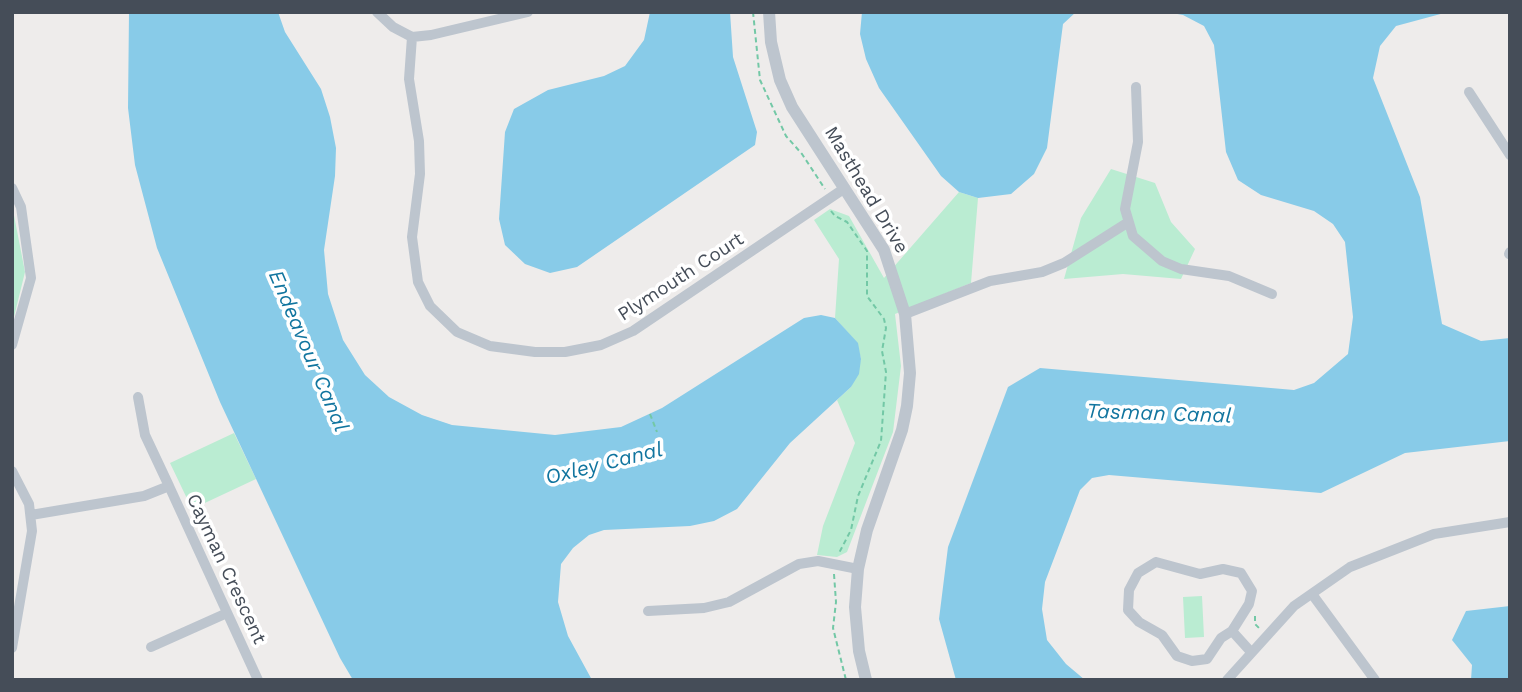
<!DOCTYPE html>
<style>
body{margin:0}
#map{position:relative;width:1522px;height:692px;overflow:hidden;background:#eeeceb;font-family:"Work Sans",sans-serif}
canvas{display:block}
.frame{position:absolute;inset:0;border:14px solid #454d58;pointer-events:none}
</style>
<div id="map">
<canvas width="1522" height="692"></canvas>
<div class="frame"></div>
</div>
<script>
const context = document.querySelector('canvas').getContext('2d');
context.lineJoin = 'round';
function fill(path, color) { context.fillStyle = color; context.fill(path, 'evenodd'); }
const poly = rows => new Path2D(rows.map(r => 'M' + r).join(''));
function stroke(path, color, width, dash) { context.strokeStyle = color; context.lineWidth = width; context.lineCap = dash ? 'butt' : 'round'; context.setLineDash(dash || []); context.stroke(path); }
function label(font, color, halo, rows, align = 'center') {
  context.font = font + ' "Work Sans",sans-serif'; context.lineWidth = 7; context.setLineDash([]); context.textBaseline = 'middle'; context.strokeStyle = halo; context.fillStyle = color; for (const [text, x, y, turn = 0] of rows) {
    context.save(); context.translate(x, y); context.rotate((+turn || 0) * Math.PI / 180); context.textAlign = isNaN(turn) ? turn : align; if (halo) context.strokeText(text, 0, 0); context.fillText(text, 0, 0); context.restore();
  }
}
fill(poly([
 [1111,169,1155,183,1171,222,1195,249,1181,279,1123,274,1064,279,1081,218],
 [959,192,978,198,971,283,895,314,901,366,893,432,847,552,837,557,817,555,823,526,855,443,837,400,851,387,861,359,857,343,835,318,839,259,814,220,830,209,849,216,884,278],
 [12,205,25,272,12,325],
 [234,433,256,479,192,509,170,463],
 [1202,596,1204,637,1185,638,1183,597]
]), '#baecd2');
fill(poly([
 [129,12,278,12,285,32,321,89,330,117,336,148,335,176,324,250,328,294,343,340,365,375,389,397,422,415,452,425,555,435,621,427,662,408,804,318,821,315,835,318,858,343,861,359,859,374,851,387,790,443,737,509,714,521,690,526,604,530,589,535,573,548,561,564,558,602,568,636,592,680,353,680,340,658,220,402,157,248,135,165,128,108],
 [650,12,730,12,733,57,757,132,755,145,577,267,550,273,525,264,505,245,499,219,505,132,514,109,548,90,604,76,625,66,644,40],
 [862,12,1076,12,1063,24,1047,148,1034,174,1011,194,978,198,959,192,941,176,879,88,866,59,860,34],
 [1166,12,1448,12,1396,26,1380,46,1373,78,1420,197,1442,324,1481,341,1510,338,1510,441,1405,453,1321,493,1109,475,1092,478,1080,490,1045,582,1042,609,1047,640,1066,664,1085,680,956,680,939,619,948,547,1008,387,1040,368,1294,390,1314,383,1348,354,1353,317,1345,242,1333,224,1314,211,1261,195,1238,180,1226,152,1214,45,1204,26,1183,15],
 [1510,606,1510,680,1471,680,1472,665,1452,640,1466,611]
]), '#88cbe8');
stroke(poly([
 [753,12,760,80,786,136,802,154,825,189],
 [831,211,835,216,847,222,867,251,867,296,884,319,886,328,882,351,886,372,881,441,858,496,851,530,839,553],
 [650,414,657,432],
 [834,574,836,602,833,628,846,680],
 [1255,616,1255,624,1260,629]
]), '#73c8a6', 2, [5, 3.5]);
stroke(poly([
 [377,12,393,27,412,37,431,35,528,12],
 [412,37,409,79,419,141,420,174,412,237,418,282,430,306,457,332,490,346,535,352,565,352,601,345,633,331,845,188],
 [1136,87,1138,142,1125,209,1133,236,1162,261,1181,269,1229,276,1272,294],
 [1469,92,1510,155],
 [12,188,21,207,31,278,12,345],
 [1509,254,1510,252],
 [905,314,990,281,1042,272,1064,263,1127,223],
 [138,397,145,435,169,486],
 [12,471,29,504,32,531,12,648],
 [31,515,144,496,169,486,258,680],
 [1156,562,1200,574,1223,569,1241,573,1252,591,1249,604,1232,631,1221,638,1207,659,1192,661,1177,656,1162,635,1139,622,1128,610,1129,590,1138,573,1156,562],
 [1312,594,1375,680],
 [648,611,704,608,729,602,799,564,818,561,858,569],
 [1232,631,1251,652],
 [151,647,227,613],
 [1227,680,1294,606,1350,567,1434,534,1510,522]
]), '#bdc5ce', 10);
stroke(poly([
 [769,12,771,42,780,80,792,107,884,250,905,314,910,373,907,406,902,430,867,530,858,569,855,607,859,651,866,680]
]), '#bdc5ce', 12);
label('19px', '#454d58', '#fff', [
 ["Masthead Drive",866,190,59],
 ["Plymouth Court",681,277,-33],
 ["Cayman Crescent",226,569,65]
]);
label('italic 21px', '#11759f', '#fff', [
 ["Endeavour Canal",308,351,67],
 ["Tasman Canal",1159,414,2],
 ["Oxley Canal",604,464,-14]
]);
</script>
